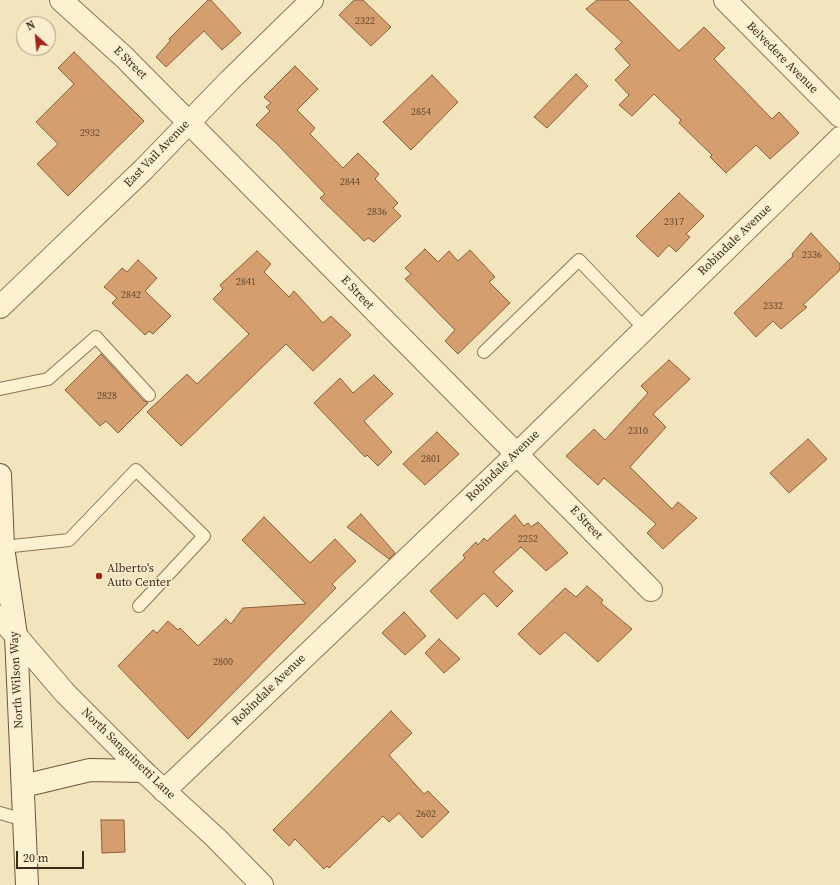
<!DOCTYPE html>
<style>
body{margin:0}
#map{position:relative;width:840px;height:885px;overflow:hidden;background:#f2e5bd;font-family:"Source Serif 4",serif}
canvas{display:block}
.north{position:absolute;left:16px;top:16px;width:40px;height:40px;box-sizing:border-box;background:#f9eece;border:1px solid #ada086;border-radius:50%;rotate:333deg;font-size:11px;font-weight:700;line-height:16px;text-align:center;color:#3a2b1b}
.north::after{content:'';display:block;margin:auto;width:14px;height:18px;background:#a1231e;clip-path:polygon(50% 0,100% 100%,50% 72%,0 100%)}
.scale{position:absolute;left:16px;top:851px;width:68px;height:18px;box-sizing:border-box;border:2px solid #3a2b1b;border-top:0;padding-left:5px;font-size:12px;line-height:14px;white-space:nowrap;color:#3a2b1b;-webkit-text-stroke:3px #f9eece;paint-order:stroke}
</style>
<div id="map">
<canvas width="840" height="885"></canvas>
<div class="north">N</div>
<div class="scale">20 m</div>
</div>
<script>
const context = document.querySelector('canvas').getContext('2d');
context.lineJoin = 'round';
function fill(path, color) { context.fillStyle = color; context.fill(path, 'evenodd'); }
const poly = rows => new Path2D(rows.map(r => 'M' + r).join(''));
function stroke(path, color, width, dash) { context.strokeStyle = color; context.lineWidth = width; context.lineCap = dash ? 'butt' : 'round'; context.setLineDash(dash || []); context.stroke(path); }
function label(font, color, halo, rows, align = 'center') {
  context.font = font + ' "Source Serif 4",serif'; context.lineWidth = 3; context.setLineDash([]); context.textBaseline = 'middle'; context.strokeStyle = halo; context.fillStyle = color; for (const [text, x, y, turn = 0] of rows) {
    context.save(); context.translate(x, y); context.rotate((+turn || 0) * Math.PI / 180); context.textAlign = isNaN(turn) ? turn : align; if (halo) context.strokeText(text, 0, 0); context.fillText(text, 0, 0); context.restore();
  }
}
const building = poly([
 [208,0,211,0,241,33,222,50,204,31,166,67,156,57,170,41,169,39,208,0],
 [354,0,363,0,391,27,371,46,339,15,354,0],
 [597,0,628,0,679,51,704,27,725,48,714,59,772,119,779,112,799,133,770,159,756,145,726,173,710,157,712,155,679,123,681,120,654,94,632,116,619,105,629,95,615,80,630,65,615,49,622,42,586,9,597,0],
 [74,52,144,121,68,196,37,164,58,144,36,122,74,84,58,68,74,52],
 [295,66,318,89,297,110,315,128,310,134,343,168,358,153,379,174,375,179,398,203,393,208,401,216,374,242,368,238,364,241,320,198,325,194,276,143,256,125,270,111,266,107,271,103,264,97,295,66],
 [576,74,588,86,547,128,534,117,576,74],
 [432,75,458,102,411,150,383,122,432,75],
 [679,193,704,216,686,234,690,237,676,252,669,245,658,257,636,236,679,193],
 [811,233,840,264,840,270,803,305,807,307,781,329,773,321,756,337,734,313,793,256,792,254,811,233],
 [425,249,438,262,449,251,458,261,470,250,495,277,489,282,510,303,458,354,445,341,455,330,405,279,411,274,405,268,425,249],
 [257,251,271,264,264,272,289,297,294,291,323,323,331,316,351,335,313,371,286,344,181,446,147,412,187,374,197,384,249,334,213,299,223,289,220,285,257,251],
 [138,260,157,278,145,291,171,316,153,334,149,331,145,335,112,303,117,298,104,287,122,268,127,272,138,260],
 [101,354,143,400,148,403,118,433,106,421,100,426,65,390,101,354],
 [669,360,690,379,653,414,666,427,630,467,672,509,678,502,697,518,663,549,647,533,656,524,604,478,598,485,566,456,594,429,605,440,648,393,641,386,669,360],
 [374,375,393,394,364,421,392,452,378,466,367,455,365,457,314,403,340,378,353,393,374,375],
 [437,432,459,454,425,485,403,464,437,432],
 [808,439,827,459,789,493,770,473,808,439],
 [361,514,395,553,389,559,347,527,361,514],
 [515,515,524,526,528,523,531,527,538,522,568,553,546,571,521,547,493,572,513,591,497,607,484,593,457,619,430,591,465,558,463,555,476,542,478,545,484,538,487,541,515,515],
 [264,517,310,563,335,539,356,561,332,584,336,588,188,739,118,666,153,630,157,633,168,621,178,630,180,628,198,646,226,619,231,624,243,608,306,604,242,540,264,517],
 [587,586,603,600,601,603,632,629,598,662,565,632,540,655,518,634,565,588,576,597,587,586],
 [404,612,426,636,405,655,382,633,404,612],
 [439,639,460,659,444,673,425,653,439,639],
 [391,711,412,733,389,755,424,794,428,791,449,812,422,838,399,813,389,822,383,816,329,868,327,866,324,869,295,839,289,846,273,830,391,711],
 [101,820,124,820,125,852,102,853,101,820]
]);
fill(building, '#d59e6f');
stroke(building, '#8e5e38', 1);
const service = poly([
 [484,352,579,260,644,328],
 [0,389,48,379,96,337,149,395],
 [3,547,69,540,136,470,204,536,139,606],
 [0,813,24,820]
]);
const minor = poly([
 [61,0,124,57,651,590],
 [725,0,840,116],
 [0,307,144,169,230,80,312,0],
 [164,791,517,454,840,138]
]);
const tertiary = poly([
 [0,617,65,693,143,771,216,838,262,885]
]);
const secondary = poly([
 [0,475,3,547,16,635,27,885],
 [23,786,90,770,143,771]
]);
stroke(service, '#8c7554', 14);
stroke(minor, '#8c7554', 24);
stroke(tertiary, '#8c7554', 24);
stroke(secondary, '#6e5538', 24);
stroke(service, '#fcf1d1', 12);
stroke(minor, '#fcf1d1', 22);
stroke(tertiary, '#fcf1d1', 22);
stroke(secondary, '#fcf1d1', 22);
for (const [x, y, r, color] of [
 [99,576,4,"#a1231e"]
]) { const dot = new Path2D(); dot.arc(x, y, r, 0, 2 * Math.PI); context.fillStyle = color; context.fill(dot); stroke(dot, '#f9eece', 1.5); }
label('10px', '#614830', null, [
 ["2322",365,21],
 ["2854",421,112],
 ["2932",90,133],
 ["2844",350,182],
 ["2836",377,212],
 ["2317",674,222],
 ["2336",812,255],
 ["2841",246,282],
 ["2842",131,295],
 ["2332",773,306],
 ["2828",107,396],
 ["2310",638,431],
 ["2801",431,459],
 ["2252",528,539],
 ["2800",223,662],
 ["2602",426,814]
]);
label('12px', '#3a2b1b', '#f9eece', [
 ["Belvedere Avenue",782,58,45],
 ["E Street",130,63,44],
 ["East Vail Avenue",157,154,-46],
 ["Robindale Avenue",735,240,-44],
 ["E Street",357,293,46],
 ["Robindale Avenue",503,466,-44],
 ["E Street",586,523,46],
 ["North Wilson Way",17,680,-93],
 ["Robindale Avenue",269,690,-44],
 ["North Sanguinetti Lane",128,754,44]
]);
label('12px', '#3a2b1b', '#f9eece', [
 ["Alberto's",107,569],
 ["Auto Center",107,583]
], 'left');
</script>
